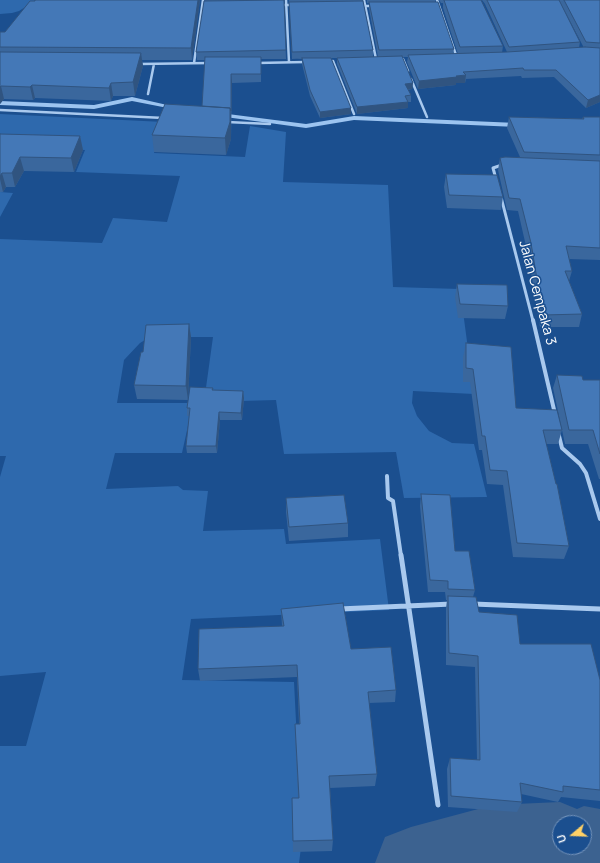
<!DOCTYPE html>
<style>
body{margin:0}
#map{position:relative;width:600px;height:863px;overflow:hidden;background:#1b4f8f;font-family:Manrope,sans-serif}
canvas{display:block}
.north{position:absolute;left:552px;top:815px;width:40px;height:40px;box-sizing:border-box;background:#1b4f8f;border:1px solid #7695bc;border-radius:50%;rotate:251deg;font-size:11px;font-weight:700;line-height:16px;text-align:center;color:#fff}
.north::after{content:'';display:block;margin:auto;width:14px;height:18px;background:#ffd166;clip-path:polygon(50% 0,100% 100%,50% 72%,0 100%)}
</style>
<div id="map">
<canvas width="600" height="863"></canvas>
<div class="north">U</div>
</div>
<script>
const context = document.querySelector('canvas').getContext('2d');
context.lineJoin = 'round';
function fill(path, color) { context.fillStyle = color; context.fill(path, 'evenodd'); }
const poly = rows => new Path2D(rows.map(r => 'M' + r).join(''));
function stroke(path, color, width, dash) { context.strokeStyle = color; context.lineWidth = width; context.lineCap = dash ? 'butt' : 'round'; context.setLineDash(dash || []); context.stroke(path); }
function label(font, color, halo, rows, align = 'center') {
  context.font = font + ' Manrope,sans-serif'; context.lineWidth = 3; context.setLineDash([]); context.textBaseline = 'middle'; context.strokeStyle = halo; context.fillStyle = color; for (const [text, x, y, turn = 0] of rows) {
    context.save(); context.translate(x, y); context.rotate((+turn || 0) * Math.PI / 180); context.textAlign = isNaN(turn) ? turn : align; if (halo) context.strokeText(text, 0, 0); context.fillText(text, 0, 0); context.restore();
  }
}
fill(poly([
 [0,0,36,0,19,11,12,13,0,14],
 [0,114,164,122,154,153,245,157,250,126,286,132,283,182,388,185,393,287,460,289,474,394,413,391,412,403,417,416,429,431,452,443,474,444,487,497,404,498,396,452,284,454,276,400,204,402,213,337,150,337,140,343,124,360,117,403,193,403,182,453,115,453,106,489,178,486,183,490,208,491,203,531,284,529,286,544,380,539,389,610,191,619,182,680,294,682,302,840,299,863,0,863,0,746,26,746,46,672,0,676,0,477,6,456,0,456,0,239,102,243,113,218,167,222,180,176,76,172,85,150,0,147],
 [0,192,13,193,0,217]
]), '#2e69ad');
fill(poly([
 [132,97,176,107,173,109,132,101,94,109,0,105,0,101,94,105,132,97],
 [220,113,306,124,354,116,517,123,520,125,517,127,354,120,306,128,218,116,217,115,220,113]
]), '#9cc4f0');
fill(poly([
 [560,802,577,809,584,806,600,809,600,863,375,863,385,837,411,827,493,805,560,802],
 [560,823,584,823,584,847,560,847,560,823]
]), '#3c6290');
stroke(poly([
 [286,0,289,62],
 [364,0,376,59],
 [437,0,457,58],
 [278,5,293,5],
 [365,6,373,6],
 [403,59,408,71],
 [333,61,354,114],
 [194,63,203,0],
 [257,63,306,62],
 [139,64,210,63],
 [411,79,427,117],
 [148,94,154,64],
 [0,110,164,118],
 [227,122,270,124]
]), '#a9c9ee', 2.5);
stroke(poly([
 [496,179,493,168,502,165],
 [501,197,533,321]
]), '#a9c9ee', 3);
stroke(poly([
 [533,320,555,414],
 [558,432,562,448,580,464,586,473,600,519],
 [387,476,388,498,393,501,401,556]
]), '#a9c9ee', 4);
stroke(poly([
 [401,555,438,805],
 [473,604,600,609],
 [339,609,452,604]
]), '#a9c9ee', 5);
fill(poly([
 [200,0,192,60,142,60,143,66,135,96,113,96,111,101,35,98,33,100,4,99,0,104,0,32,5,32,35,1],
 [205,0,284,0,286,59,261,59,261,82,232,83,231,139,226,155,154,152,152,135,202,106,205,60,197,60,196,52],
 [289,0,362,0,373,50,373,57,378,57,369,9,369,3,367,3,367,0,435,0,435,2,454,49,453,54,458,54,443,8,443,3,441,3,439,0,481,0,503,46,502,53,507,52,485,4,482,0,559,0,580,42,579,48,584,48,559,0,600,0,600,102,586,108,554,77,522,78,521,76,466,79,465,83,456,83,456,85,418,89,407,62,408,57,402,57,413,83,412,89,408,90,411,95,411,102,408,102,408,108,357,114,337,64,337,58,331,58,351,114,320,118,310,96,302,64,302,58,312,58,292,59],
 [509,117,582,119,583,117,600,117,600,260,569,259,572,271,569,281,582,314,579,327,540,327,528,255,518,211,507,210,498,170,500,158,520,157,507,128],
 [0,134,80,136,83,150,74,172,24,171,15,187,6,187,3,192,0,192],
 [446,174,503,197,501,210,447,208,444,187],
 [457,284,508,306,505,319,458,318,455,297],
 [189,324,191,337,188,400,137,399,134,385,143,352],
 [466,343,516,408,562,430,558,444,546,444,569,546,564,559,513,557,503,485,487,484,482,450,479,450,470,382,463,382,463,357],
 [557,375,583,380,600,380,600,479,599,479,588,444,565,444,553,388],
 [213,390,243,391,244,398,242,420,220,420,217,453,187,453,186,446,189,416,187,416,187,408],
 [421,494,455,551,475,590,473,597,479,612,520,644,600,680,600,801,561,797,558,802,521,794,522,802,517,812,448,807,447,769,450,758,477,760,475,667,446,665,446,608,447,600,446,600,445,592,428,592,420,506],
 [286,498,348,523,348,537,289,541,286,512],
 [281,609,351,649,396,690,395,702,369,703,377,774,375,786,330,788,333,840,332,851,293,852,292,798,298,798,295,735,295,724,299,724,297,677,200,681,198,669,282,626]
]), '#3a679d');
fill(poly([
 [198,0,200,0,192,60,191,48],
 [141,53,143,66,135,96,133,82],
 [231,74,232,83,231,119],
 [466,75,465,83,456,83,456,85,418,89,419,81],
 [111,83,113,96,111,101,109,88],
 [413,83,412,89,404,90,405,84],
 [32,85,35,98,33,100,30,87],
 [1,86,4,99,0,104,0,87],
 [600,95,600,102,586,108,588,100],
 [408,102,408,108,357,114,357,107],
 [230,108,231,125,231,139,226,155,225,138],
 [351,108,351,114,320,118,320,112],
 [80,136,83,150,74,172,71,158],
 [20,157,24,171,15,187,12,173],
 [2,173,6,187,3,192,0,179,0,176],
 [189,324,191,337,188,400,186,386],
 [243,391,244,398,242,420,241,413],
 [219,412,220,420,217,453,216,446]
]), '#305480');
const building = poly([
 [35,0,198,0,191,48,0,47,0,32,5,32,30,1,35,1,35,0],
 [284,0,286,50,196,52,204,1,284,0],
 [444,0,481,0,503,46,460,47,444,0],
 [487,0,559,0,580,42,509,47,487,0],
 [564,0,600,0,600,43,586,42,564,0],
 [363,1,373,50,292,52,289,2,363,1],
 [369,2,438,2,454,49,379,50,369,2],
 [585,47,600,48,600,95,588,100,556,70,524,70,523,68,463,72,466,75,456,76,457,77,419,81,408,55,507,52,585,47],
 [0,52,141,53,133,82,111,83,109,88,32,85,30,87,1,86,0,87,0,52],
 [402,56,413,83,405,84,411,95,405,96,408,102,357,107,337,58,402,56],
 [205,57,261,57,261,74,231,74,231,111,230,108,202,106,205,57],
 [302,58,331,58,351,108,320,112,310,90,302,58],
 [165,104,230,108,230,122,225,138,152,135,165,104],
 [509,117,584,119,583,117,600,117,600,155,524,152,509,117],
 [0,134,80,136,71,158,20,157,12,173,2,173,0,176,0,134],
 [505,157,600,161,600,248,566,246,572,271,565,271,582,314,543,315,531,243,520,199,509,198,500,158,505,157],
 [446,174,497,175,503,197,449,195,446,174],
 [457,284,507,285,508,306,460,304,457,284],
 [189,324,186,386,134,385,141,352,143,352,146,325,189,324],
 [466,343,511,347,516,408,557,410,562,430,543,430,556,484,557,484,569,546,517,543,507,471,490,470,485,436,482,436,473,369,466,368,466,343],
 [557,375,582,376,583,380,600,380,600,454,593,430,569,430,557,375],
 [190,387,213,388,212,390,243,391,241,413,219,412,216,446,186,446,190,408,187,408,190,387],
 [421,494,450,495,455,551,469,551,475,590,448,589,448,581,430,580,421,494],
 [344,495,348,523,289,527,286,498,344,495],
 [448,596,476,597,479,612,517,615,520,644,591,644,600,680,600,790,563,786,563,792,520,783,522,802,451,796,450,758,480,760,478,656,449,653,448,596],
 [343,603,351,649,391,647,396,690,368,692,377,774,329,776,333,840,293,841,292,798,299,798,295,724,300,724,297,665,198,669,199,629,284,626,281,609,343,603]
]);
fill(building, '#4478b7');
stroke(building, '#305480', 1);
label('14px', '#fff', '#1b4f8f', [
 ["Jalan Cempaka 3",537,293,75]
]);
</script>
